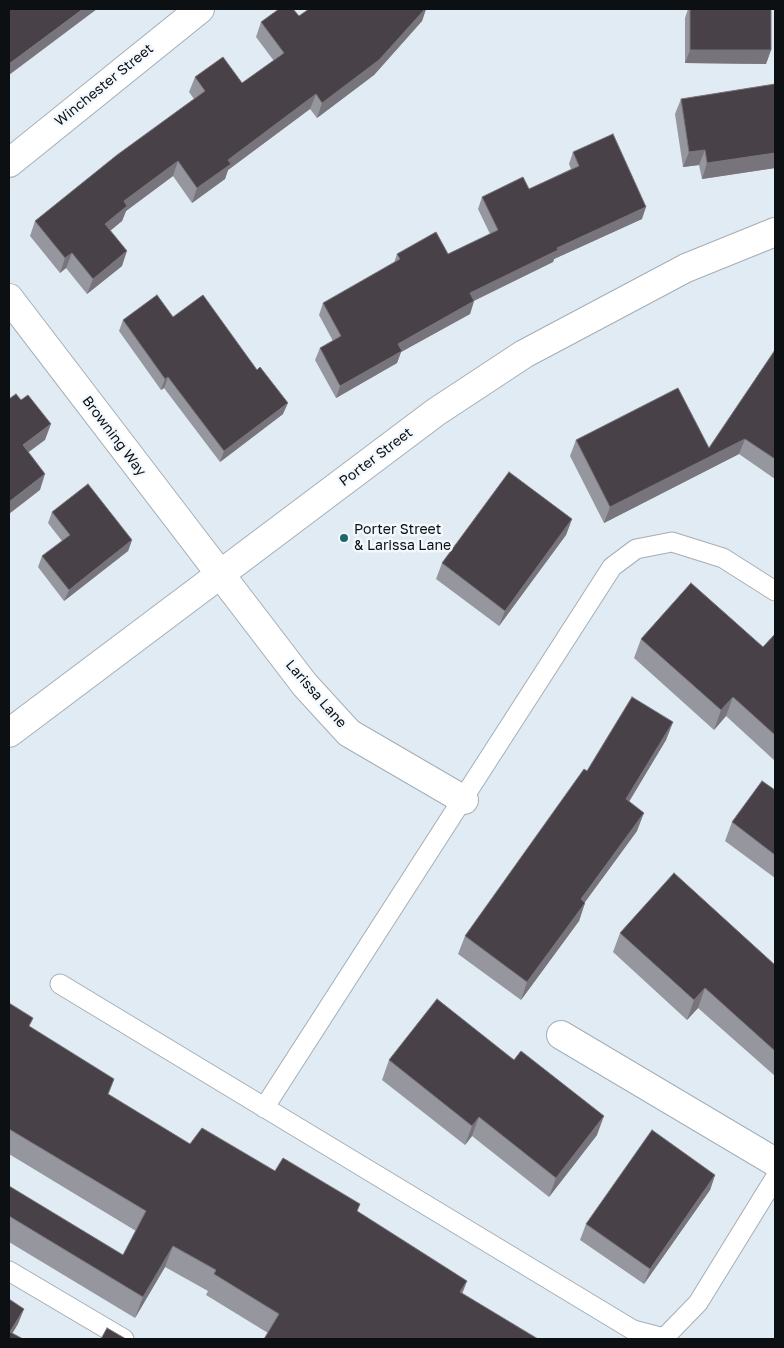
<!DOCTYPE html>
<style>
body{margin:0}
#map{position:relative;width:784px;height:1348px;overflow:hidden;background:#e1ebf4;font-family:"Golos Text",sans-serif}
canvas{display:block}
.frame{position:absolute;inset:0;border:10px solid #0c1012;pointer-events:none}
</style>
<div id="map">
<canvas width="784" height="1348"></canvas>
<div class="frame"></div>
</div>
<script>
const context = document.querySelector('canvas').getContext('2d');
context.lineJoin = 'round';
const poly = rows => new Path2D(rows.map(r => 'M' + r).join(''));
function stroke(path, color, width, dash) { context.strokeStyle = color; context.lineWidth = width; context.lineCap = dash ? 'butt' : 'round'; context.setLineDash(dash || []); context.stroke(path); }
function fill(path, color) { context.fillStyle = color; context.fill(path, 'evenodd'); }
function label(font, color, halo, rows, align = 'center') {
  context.font = font + ' "Golos Text",sans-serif'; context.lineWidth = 5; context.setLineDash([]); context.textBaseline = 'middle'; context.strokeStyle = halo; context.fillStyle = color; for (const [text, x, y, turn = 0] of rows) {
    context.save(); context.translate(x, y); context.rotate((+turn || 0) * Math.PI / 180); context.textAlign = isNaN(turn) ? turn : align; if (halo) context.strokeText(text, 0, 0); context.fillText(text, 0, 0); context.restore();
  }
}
const service = poly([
 [60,984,633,1330,664,1338,698,1303,775,1178],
 [264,1108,612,567,636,549,672,542,723,558,775,591],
 [9,1271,124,1339]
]);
const minor = poly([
 [9,163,200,9],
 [9,298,305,685,349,733,464,800],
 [561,1035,775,1162]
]);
const tertiary = poly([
 [9,733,436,412,524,354,686,268,775,232]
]);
stroke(service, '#a4aeb6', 21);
stroke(minor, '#a4aeb6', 30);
stroke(tertiary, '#a4aeb6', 30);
stroke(service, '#fff', 19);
stroke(minor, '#fff', 28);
stroke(tertiary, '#fff', 28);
fill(poly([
 [309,9,426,9,422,21,374,75,317,118,310,109,228,170,225,179,192,203,173,176,126,211,122,221,110,231,122,266,87,294,66,268,60,273,30,236,35,221,194,99,189,92,195,77,242,83,274,61,256,37,261,22,299,16],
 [688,9,771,9,771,50,766,64,685,63,685,18],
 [775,84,775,168,702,179,699,165,683,167,675,114,681,99],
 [573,152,642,219,554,259,553,262,474,301,470,314,401,352,397,363,336,398,315,360,320,348,333,341,319,315,323,303,394,263,397,254,448,254,490,234,478,209,482,197,529,189,571,169,569,164],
 [173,317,257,370,283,414,220,462,164,388,161,390,119,331,123,320],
 [775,350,775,479,739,454,604,523,570,456,576,440,709,448],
 [52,512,132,540,128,551,64,601,38,567,42,556,62,541,48,523],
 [572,519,566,535,499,626,436,579,442,563],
 [775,634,775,761,726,716,714,730,634,658,641,639,763,647],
 [673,722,666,740,629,802,637,831,585,902,579,921,521,1000,458,954,465,936,587,771],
 [775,790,775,878,725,841,732,822],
 [620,933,775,965,775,1076,698,1008,687,1020,613,952],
 [9,1003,30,1027,108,1094,190,1144,275,1171,360,1204,268,1333,206,1295,208,1291,165,1267,135,1318,9,1242,9,1186,123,1255,136,1231,9,1154],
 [389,1060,514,1060,597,1135,549,1197,472,1136,465,1145,382,1080],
 [715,1175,710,1190,644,1284,580,1240,586,1224]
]), '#95969e');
fill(poly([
 [83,9,97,9,9,75,9,64],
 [425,9,426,9,422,21,374,75,317,118,322,103],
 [690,50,771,50,766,64,685,63],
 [316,94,310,109,228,170,225,179,192,203,197,188,228,160],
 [705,150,699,165,683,167,689,152],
 [775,153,775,168,702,179,707,163],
 [178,161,173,176,126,211,122,221,100,239,105,224,124,201],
 [646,207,642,219,554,259,553,262,465,305,470,293,557,248],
 [127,251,122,266,87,294,93,279],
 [72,253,66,268,60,273,65,258],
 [474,301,470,314,401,352,397,363,336,398,340,386,398,344],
 [168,377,164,388,161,390,165,379],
 [288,403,283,414,220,462,224,451],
 [51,424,45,440,18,460,23,445],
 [745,439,739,454,604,523,610,507],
 [45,474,40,490,9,514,9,502],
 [572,519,566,535,499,626,505,611],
 [132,540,128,551,64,601,69,590],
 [733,697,726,716,714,730,721,710],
 [673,722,666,740,619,818,626,799],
 [644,813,637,831,574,917,581,899],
 [585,903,579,921,521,1000,527,982],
 [705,988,698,1008,687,1020,694,1000],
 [604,1116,597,1135,549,1197,556,1178],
 [479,1117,472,1136,465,1145,472,1126],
 [715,1175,710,1190,644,1284,650,1269],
 [173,1246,165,1267,135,1318,143,1297],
 [467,1281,459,1302,460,1292],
 [24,1309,18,1324,9,1339,10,1332]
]), '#77747c');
const building = poly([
 [9,9,83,9,9,64,9,9],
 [279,9,293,9,299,16,309,9,425,9,379,60,322,103,316,94,228,160,231,164,197,188,178,161,124,201,127,206,105,224,127,251,93,279,72,253,65,258,35,221,117,155,205,91,195,77,223,57,242,83,284,53,261,22,279,9],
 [690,9,771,9,771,50,690,50,690,9],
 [775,84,775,153,707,163,705,150,689,152,681,99,775,84],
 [613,134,646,207,557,248,558,250,470,293,474,301,398,344,402,351,340,386,320,348,341,336,323,303,400,259,397,254,436,232,448,254,498,230,482,197,523,177,529,189,579,166,573,152,613,134],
 [157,295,173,317,203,295,257,370,260,367,288,403,224,451,168,377,165,379,123,320,157,295],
 [775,350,775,459,745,439,610,507,576,440,678,388,709,448,775,350],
 [16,394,21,400,28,395,51,424,23,445,45,474,9,502,9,399,16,394],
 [509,472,572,519,505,611,442,563,509,472],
 [88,484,132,540,69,590,42,556,70,535,52,512,88,484],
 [691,583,763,647,775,634,775,735,733,697,721,710,641,639,691,583],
 [632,697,673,722,626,799,644,813,581,899,585,903,527,982,465,936,584,769,587,771,632,697],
 [762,781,775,790,775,855,732,822,762,781],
 [674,873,775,965,775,1051,705,988,694,1000,620,933,674,873],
 [437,999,514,1060,521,1051,604,1116,556,1178,479,1117,472,1126,389,1060,437,999],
 [9,1003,33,1018,29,1026,114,1079,108,1094,190,1144,202,1128,275,1171,283,1158,360,1204,357,1211,467,1281,460,1292,538,1339,264,1339,279,1314,214,1274,216,1270,173,1246,143,1297,9,1216,9,1186,123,1255,146,1211,9,1129,9,1003],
 [652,1130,715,1175,650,1269,586,1224,652,1130],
 [9,1299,24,1309,10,1332,23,1339,9,1339,9,1299],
 [107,1328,126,1339,101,1339,107,1328]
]);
fill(building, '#494148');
stroke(building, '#77747c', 1);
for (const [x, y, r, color] of [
 [344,538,5,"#1d696e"]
]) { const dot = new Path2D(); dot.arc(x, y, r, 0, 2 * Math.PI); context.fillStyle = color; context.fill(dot); stroke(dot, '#f2f8fd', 2); }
label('14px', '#0c1012', '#f2f8fd', [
 ["Winchester Street",104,85,-39],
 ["Browning Way",114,436,53],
 ["Porter Street",376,457,-37],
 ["Larissa Lane",316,694,49]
]);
label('14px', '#0c1012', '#f2f8fd', [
 ["Porter Street",354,530],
 ["& Larissa Lane",354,546]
], 'left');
</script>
